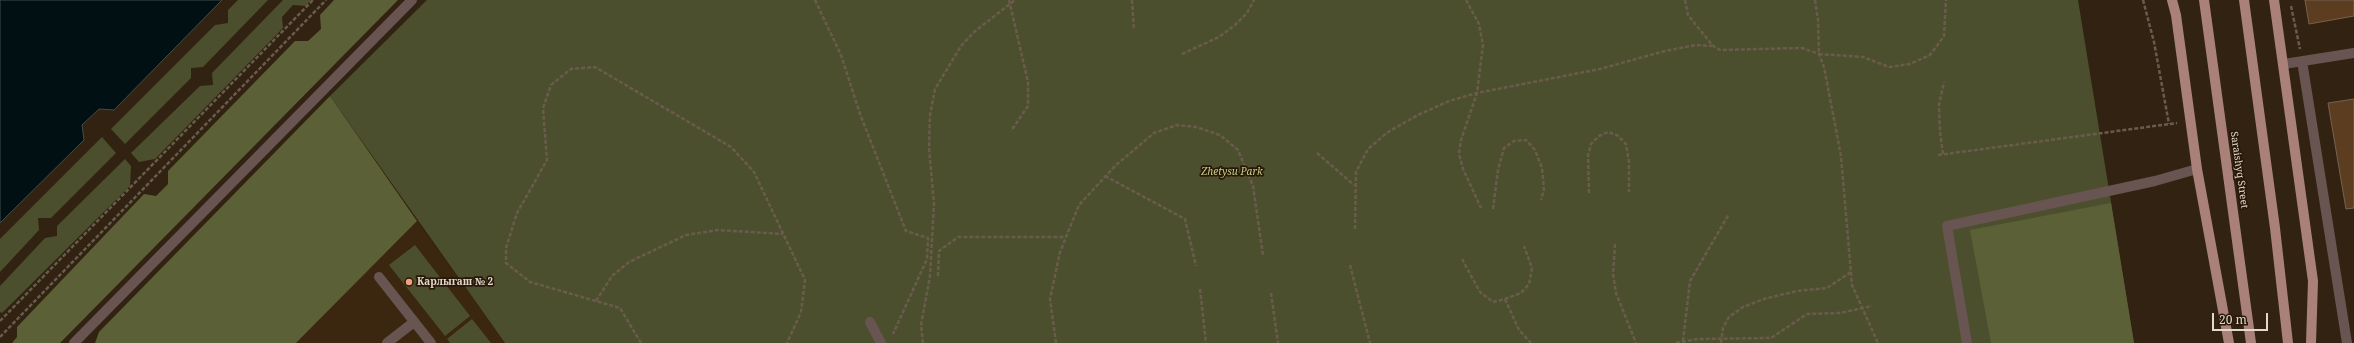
<!DOCTYPE html>
<meta charset="utf-8">
<style>
body{margin:0}
#map{position:relative;width:2354px;height:343px;overflow:hidden;background:#322211;font-family:"Noto Serif",serif}
canvas{display:block}
.scale{position:absolute;left:2212px;top:313px;width:56px;height:18px;box-sizing:border-box;border:2px solid #e3d8ce;border-top:0;padding-left:5px;font-size:12px;line-height:14px;white-space:nowrap;color:#e3d8ce;-webkit-text-stroke:3px #281808;paint-order:stroke}
</style>
<div id="map">
<canvas width="2354" height="343"></canvas>
<div class="scale">20 m</div>
</div>
<script>
const context = document.querySelector('canvas').getContext('2d');
context.lineJoin = 'round';
function fill(path, color) { context.fillStyle = color; context.fill(path, 'evenodd'); }
const poly = rows => new Path2D(rows.map(r => 'M' + r).join(''));
function stroke(path, color, width, dash) { context.strokeStyle = color; context.lineWidth = width; context.lineCap = dash ? 'butt' : 'round'; context.setLineDash(dash || []); context.stroke(path); }
function label(font, color, halo, rows, align = 'center') {
  context.font = font + ' "Noto Serif",serif'; context.lineWidth = 3.5; context.setLineDash([]); context.textBaseline = 'middle'; context.strokeStyle = halo; context.fillStyle = color; for (const [text, x, y, turn = 0] of rows) {
    context.save(); context.translate(x, y); context.rotate((+turn || 0) * Math.PI / 180); context.textAlign = isNaN(turn) ? turn : align; if (halo) context.strokeText(text, 0, 0); context.fillText(text, 0, 0); context.restore();
  }
}
fill(poly([
 [417,221,505,343,296,343]
]), '#3b2610');
fill(poly([
 [238,0,268,0,203,67,191,68,191,78,125,144,111,129,215,25,228,23,228,10],
 [283,0,311,0,306,6,293,5,282,17,283,28,155,159,139,162,131,153,200,86,213,85,212,73],
 [427,0,2078,0,2134,343,505,343,330,96],
 [102,137,116,153,51,218,38,218,39,230,0,272,0,239],
 [125,159,131,166,130,186,2,313,0,312,0,286,45,238,57,236,57,226],
 [415,245,470,316,445,336,389,265],
 [472,319,491,343,450,343,447,339]
]), '#4c4f2e');
fill(poly([
 [334,0,398,0,60,343,12,343,17,337,17,327,144,194,156,196,168,184,168,171,295,41,308,41,321,29,320,15],
 [330,96,417,221,296,343,95,343,99,332],
 [2111,203,2134,343,1991,343,1970,230]
]), '#5c6037');
const water = poly([
 [0,0,222,0,114,110,99,109,82,125,84,140,0,223,0,0]
]);
fill(water, '#011012');
stroke(water, '#454c4a', 1);
const building = poly([
 [2305,0,2354,0,2354,16,2309,24,2305,0],
 [2354,99,2354,208,2346,209,2328,103,2354,99]
]);
fill(building, '#5c3d20');
stroke(building, '#776251', 1);
stroke(poly([
 [815,0,841,55,860,114,906,231,928,238,927,259,893,334],
 [1009,0,1028,82,1028,106,1011,131],
 [1132,0,1134,30],
 [1466,0,1479,24,1483,45,1477,93,1461,140,1459,154,1463,169,1481,208],
 [1685,0,1688,15,1713,46,1720,50,1802,48,1819,54,1824,67,1841,156,1852,285,1878,343],
 [1815,0,1818,20,1819,54,1863,57,1889,67,1910,64,1930,55,1944,36,1946,0],
 [2143,0,2154,42,2169,124],
 [2291,6,2300,49],
 [1182,54,1219,37,1235,25,1247,13,1254,0],
 [1317,153,1354,185],
 [1943,154,1940,132,1939,105,1944,82],
 [1938,155,2177,123],
 [1105,176,1185,219,1196,266],
 [1589,193,1588,156,1591,144,1599,136,1608,132,1617,135,1626,144,1629,162,1629,192],
 [1493,209,1498,170,1504,148,1514,141,1526,140,1535,150,1542,168,1544,190,1541,200],
 [1355,229,1356,172,1368,149,1388,132,1418,115,1449,101,1477,93,1600,69,1665,51,1696,45,1713,46],
 [1615,244,1613,274,1616,293,1636,343],
 [1462,259,1480,292,1493,302,1505,299,1521,293,1529,284,1532,268,1524,246],
 [1350,265,1370,343],
 [938,276,939,251,958,237,1066,237],
 [1200,289,1206,343],
 [1271,293,1278,343],
 [1505,299,1519,330,1531,343],
 [596,301,612,276,629,262,686,235,718,230,783,234],
 [0,321,313,0],
 [0,337,326,0],
 [1683,341,1690,281,1729,214],
 [641,343,620,308,530,282,506,263,506,248,517,213,547,160,543,108,551,85,571,69,595,67,731,147,754,172,805,280,801,312,787,343],
 [923,343,921,325,930,276,934,204,929,148,930,115,935,89,961,46,974,32,1015,0],
 [1056,343,1050,299,1060,252,1079,205,1116,165,1154,133,1177,125,1196,127,1220,135,1238,150,1253,186,1263,255],
 [1676,343,1697,339,1771,338,1807,314,1840,313,1872,306],
 [1721,343,1723,328,1729,317,1743,307,1764,299,1797,291,1827,288,1851,272]
]), '#6a5c4d', 2.5, [4, 2]);
stroke(poly([
 [2302,61,2347,343],
 [2284,64,2354,53],
 [379,277,431,343],
 [870,322,881,343],
 [74,343,412,0],
 [387,343,414,322],
 [1967,343,1947,226,2155,181,2197,169]
]), '#685450', 10);
stroke(poly([
 [2172,0,2176,15,2197,169,2229,343],
 [2204,0,2251,343],
 [2244,0,2275,228,2288,343],
 [2274,0,2313,281,2311,343]
]), '#a98179', 10);
for (const [x, y, r, color] of [
 [409,282,4,"#f2a080"]
]) { const dot = new Path2D(); dot.arc(x, y, r, 0, 2 * Math.PI); context.fillStyle = color; context.fill(dot); stroke(dot, '#281808', 1.5); }
label('10px', '#e3d8ce', '#281808', [
 ["Saraishyq Street",2239,170,82]
]);
label('italic 10px', '#c9d08b', '#281808', [
 ["Zhetysu Park",1232,172]
]);
label('bold 10px', '#e3d8ce', '#281808', [
 ["Карлыгаш № 2",417,282]
], 'left');
</script>
